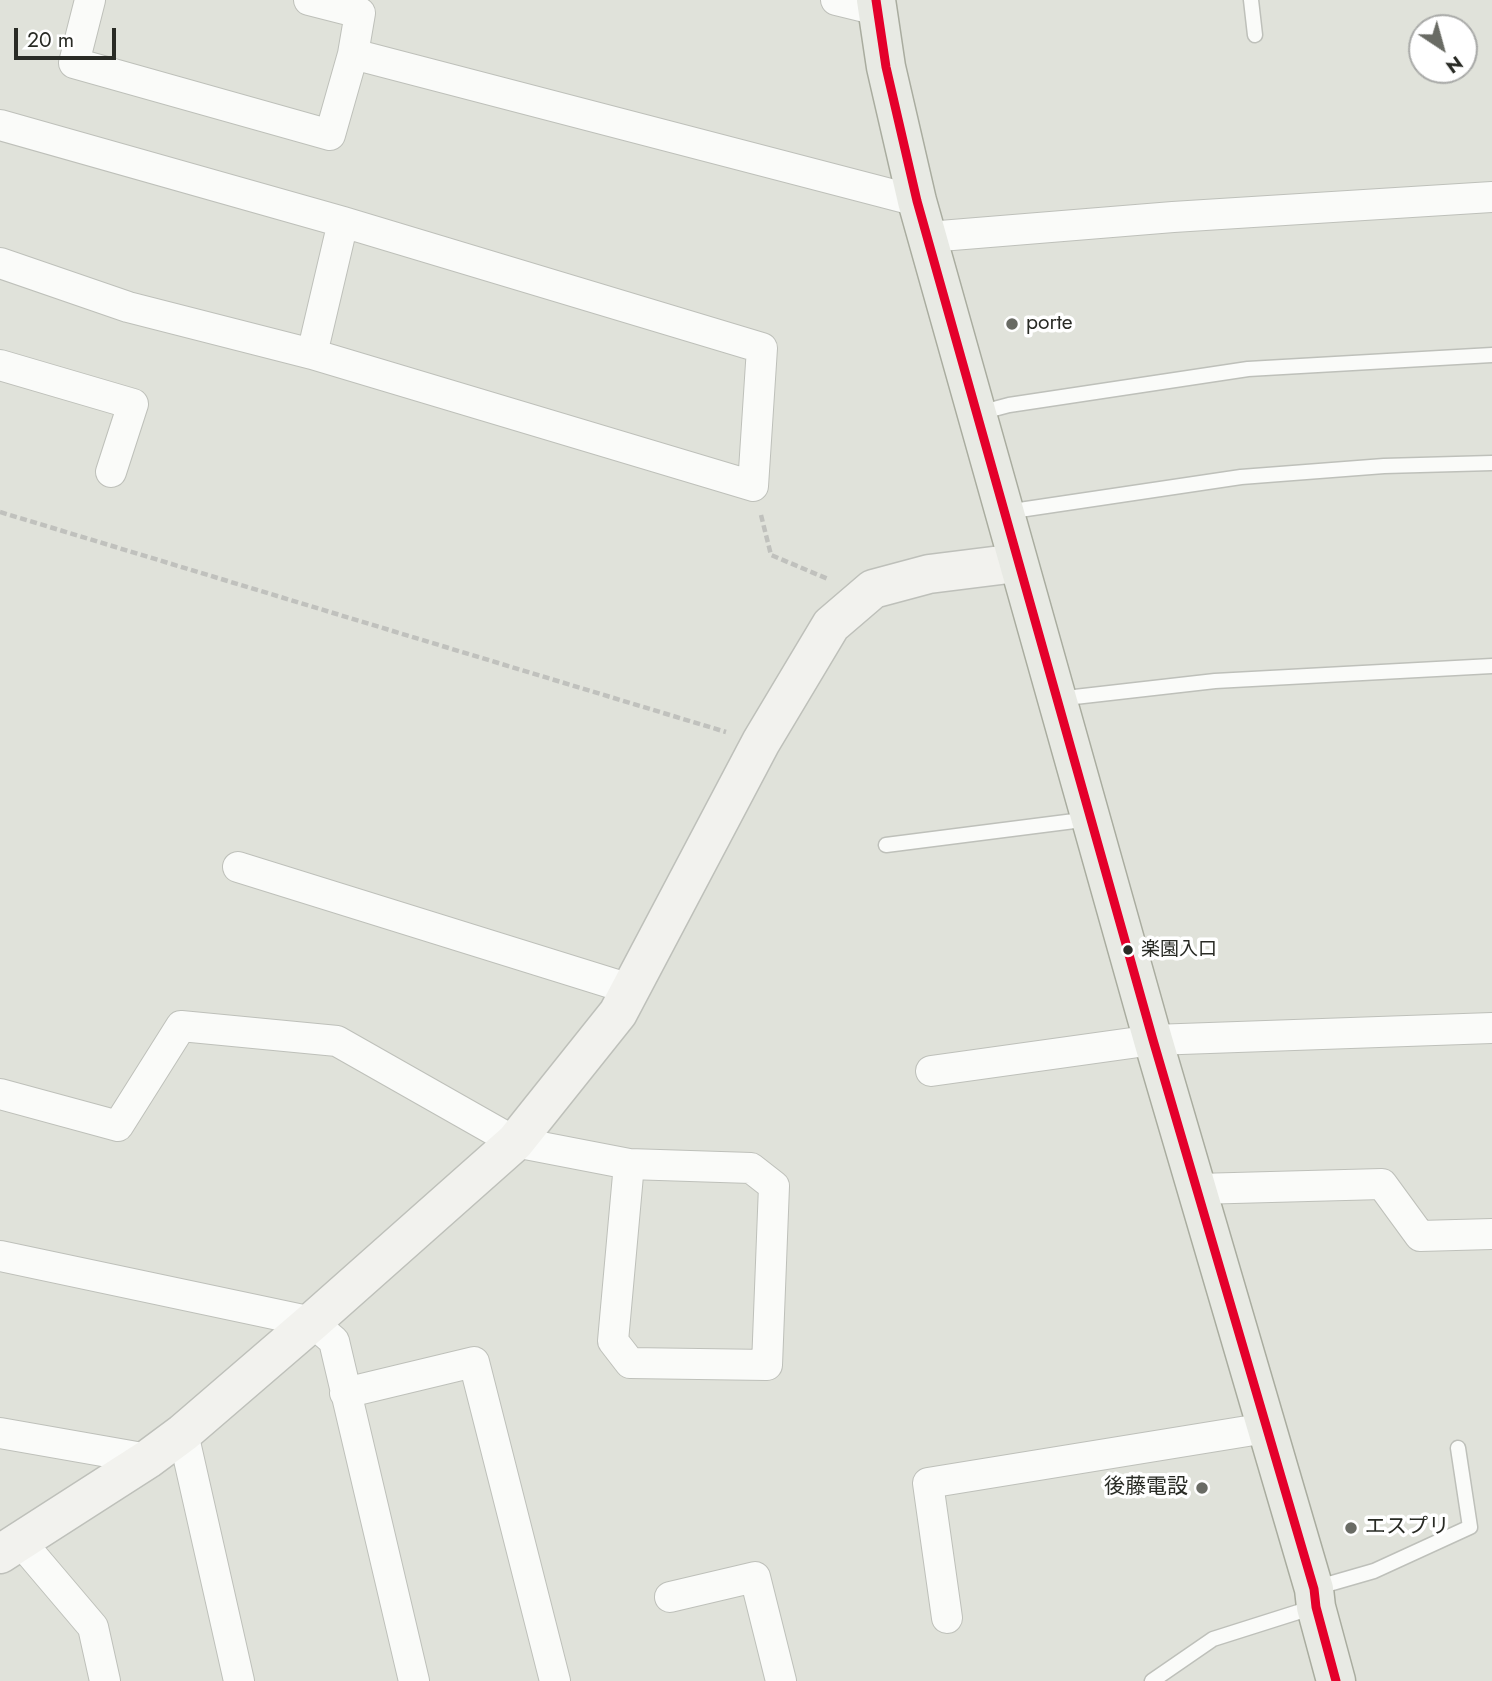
<!DOCTYPE html>
<meta charset="utf-8">
<style>
body{margin:0}
#map{position:relative;width:1492px;height:1681px;overflow:hidden;background:#e0e2da;font-family:Jost,sans-serif}
canvas{display:block}
.north{position:absolute;left:1408px;top:14px;width:70px;height:70px;box-sizing:border-box;background:#fff;border:2px solid #a9aaa8;border-radius:50%;rotate:144deg;font-size:19px;font-weight:700;line-height:28px;text-align:center;color:#292b25}
.north::after{content:'';display:block;margin:auto;width:24px;height:32px;background:#696b64;clip-path:polygon(50% 0,100% 100%,50% 72%,0 100%)}
.scale{position:absolute;left:14px;top:28px;width:102px;height:32px;box-sizing:border-box;border:4px solid #292b25;border-top:0;padding-left:9px;font-size:21px;line-height:24px;white-space:nowrap;color:#292b25;-webkit-text-stroke:5px #fff;paint-order:stroke}
</style>
<div id="map">
<canvas width="1492" height="1681"></canvas>
<div class="north">N</div>
<div class="scale">20 m</div>
</div>
<script>
const context = document.querySelector('canvas').getContext('2d');
context.lineJoin = 'round';
const poly = rows => new Path2D(rows.map(r => 'M' + r).join(''));
function stroke(path, color, width, dash) { context.strokeStyle = color; context.lineWidth = width; context.lineCap = dash ? 'butt' : 'round'; context.setLineDash(dash || []); context.stroke(path); }
function label(font, color, halo, rows, align = 'center') {
  context.font = font + ' Jost,"Noto Sans JP",sans-serif'; context.lineWidth = 7; context.setLineDash([]); context.textBaseline = 'middle'; context.strokeStyle = halo; context.fillStyle = color; for (const [text, x, y, turn = 0] of rows) {
    context.save(); context.translate(x, y); context.rotate((+turn || 0) * Math.PI / 180); context.textAlign = isNaN(turn) ? turn : align; if (halo) context.strokeText(text, 0, 0); context.fillText(text, 0, 0); context.restore();
  }
}
const lane = poly([
 [1251,0,1255,35],
 [979,413,1009,405,1248,369,1492,355],
 [1006,512,1241,477,1384,466,1492,463],
 [1057,699,1215,681,1492,666],
 [886,845,1090,819],
 [1315,1588,1374,1571,1470,1527,1458,1448],
 [1152,1681,1213,1639,1314,1607]
]);
const street = poly([
 [90,0,74,63,330,135,353,54,360,13,309,0],
 [836,0,877,10],
 [353,54,917,201],
 [0,125,343,222,762,348,753,486,312,354,128,307,0,263],
 [928,237,1173,217,1492,197],
 [312,354,343,222],
 [0,365,133,404,111,472],
 [238,867,630,989],
 [931,1071,1153,1040,1492,1028],
 [0,1094,118,1126,181,1026,337,1041,515,1142,629,1164,751,1168,774,1186,767,1365,630,1363,613,1341,629,1164],
 [1197,1189,1382,1184,1420,1236,1492,1234],
 [0,1256,312,1322,334,1341,414,1681],
 [345,1393,474,1362,555,1681],
 [0,1433,148,1459],
 [183,1433,239,1681],
 [20,1541,93,1627,105,1681],
 [670,1597,755,1577,781,1681],
 [947,1618,928,1483,1266,1428]
]);
const secondary = poly([
 [0,1554,148,1459,183,1433,312,1322,515,1142,618,1013,761,742,831,625,873,589,929,574,1017,563]
]);
const primary = poly([
 [876,0,886,67,917,201,1153,1040,1314,1589,1316,1607,1336,1681]
]);
stroke(lane, '#bec0ba', 17);
stroke(street, '#bec0ba', 32);
stroke(secondary, '#bec0ba', 41);
stroke(primary, '#a9ac9f', 41);
stroke(poly([
 [0,512,726,732],
 [761,515,771,555,828,579]
]), '#c0c1bd', 4.5, [7, 3.5]);
stroke(lane, '#fafbf9', 14);
stroke(street, '#fafbf9', 30);
stroke(secondary, '#f2f2ee', 38);
stroke(primary, '#e8eae4', 38);
stroke(poly([
 [876,0,886,67,917,201,1153,1040,1314,1589,1316,1607,1336,1681]
]), '#e4002b', 9);
for (const [x, y, r, color] of [
 [1012,324,7,"#696b64"],
 [1128,950,6,"#292b25"],
 [1202,1488,7,"#696b64"],
 [1351,1528,7,"#696b64"]
]) { const dot = new Path2D(); dot.arc(x, y, r, 0, 2 * Math.PI); context.fillStyle = color; context.fill(dot); stroke(dot, '#fff', 2.5); }
label('19px', '#292b25', '#fff', [
 ["楽園入口",1141,950]
], 'left');
label('21px', '#292b25', '#fff', [
 ["porte",1026,324],
 ["後藤電設",1188,1488,"right"],
 ["エスプリ",1365,1528]
], 'left');
</script>
